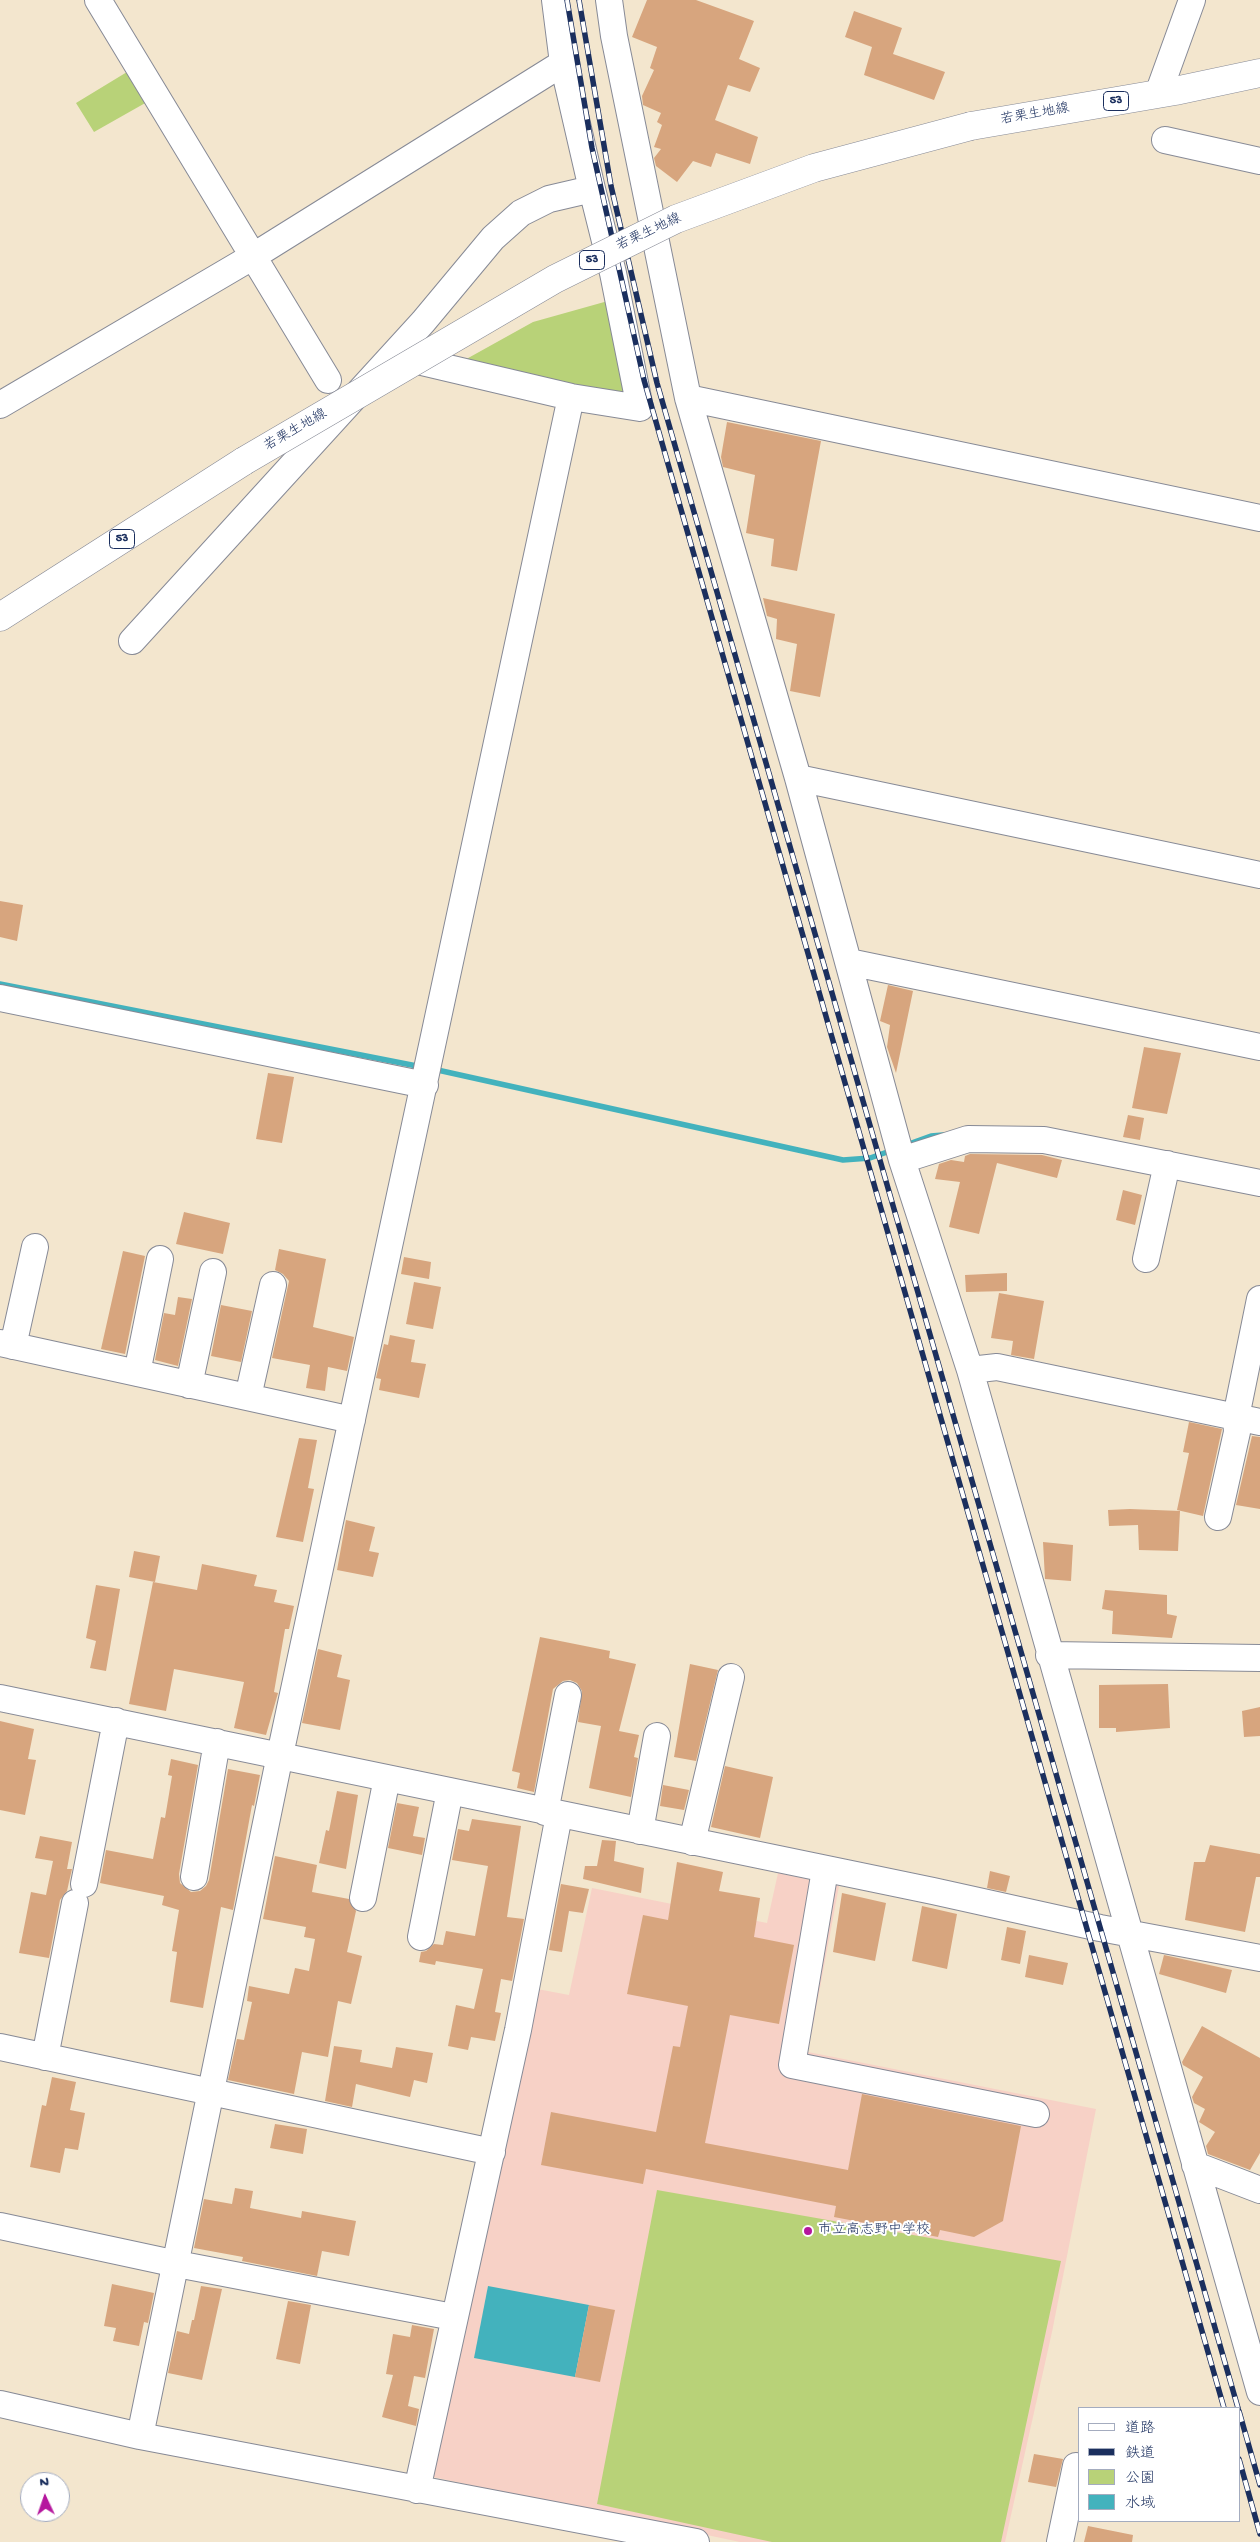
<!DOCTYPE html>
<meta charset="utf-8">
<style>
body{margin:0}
#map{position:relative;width:1260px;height:2542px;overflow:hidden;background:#f3e6ce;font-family:"Gochi Hand","Klee One",sans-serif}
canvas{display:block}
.legend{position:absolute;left:1078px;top:2407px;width:162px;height:115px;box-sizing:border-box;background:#fff;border:1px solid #a4acbf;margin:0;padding:6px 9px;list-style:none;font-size:15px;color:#1b2f5e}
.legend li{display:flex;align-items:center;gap:10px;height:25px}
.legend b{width:25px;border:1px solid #a4acbf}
.north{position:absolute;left:20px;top:2472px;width:50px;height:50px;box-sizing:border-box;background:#fff;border:1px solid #a4acbf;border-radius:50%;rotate:357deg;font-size:14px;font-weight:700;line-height:20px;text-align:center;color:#1b2f5e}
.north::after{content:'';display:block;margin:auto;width:18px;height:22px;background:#b5179e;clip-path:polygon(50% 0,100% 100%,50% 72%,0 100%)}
</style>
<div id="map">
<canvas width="1260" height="2542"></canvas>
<ul class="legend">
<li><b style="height:6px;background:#fff"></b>道路</li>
<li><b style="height:6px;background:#1b2f5e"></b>鉄道</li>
<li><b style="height:14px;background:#b8d278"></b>公園</li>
<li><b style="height:14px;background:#43b2bd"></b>水域</li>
</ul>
<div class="north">N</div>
</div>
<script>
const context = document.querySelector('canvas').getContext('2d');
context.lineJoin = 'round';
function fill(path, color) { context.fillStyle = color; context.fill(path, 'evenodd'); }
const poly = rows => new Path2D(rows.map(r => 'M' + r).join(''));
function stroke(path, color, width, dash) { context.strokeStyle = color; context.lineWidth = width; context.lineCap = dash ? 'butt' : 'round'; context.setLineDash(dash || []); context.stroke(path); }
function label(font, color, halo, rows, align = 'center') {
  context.font = font + ' "Gochi Hand","Klee One",sans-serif'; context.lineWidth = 4; context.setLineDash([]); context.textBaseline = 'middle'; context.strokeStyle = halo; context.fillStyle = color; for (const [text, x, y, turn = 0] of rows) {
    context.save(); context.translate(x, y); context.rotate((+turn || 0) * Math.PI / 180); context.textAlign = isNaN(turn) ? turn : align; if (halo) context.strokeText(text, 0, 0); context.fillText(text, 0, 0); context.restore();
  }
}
fill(poly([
 [778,1873,839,1886,808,2052,1096,2109,1052,2332,1005,2542,740,2542,433,2477,532,1988,569,1995,592,1888,767,1923]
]), '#f7d1c6');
fill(poly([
 [127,72,147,102,94,132,76,103],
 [615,299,632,384,614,397,461,362,533,322],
 [657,2190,1061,2261,1001,2542,772,2542,597,2504]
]), '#b8d278');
fill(poly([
 [488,2286,589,2305,575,2377,474,2358]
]), '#43b2bd');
stroke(poly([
 [0,984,422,1067],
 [433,1069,843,1160,870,1158,893,1150],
 [906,1145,931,1136,943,1135]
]), '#43b2bd', 5.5);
fill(poly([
 [647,0,696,0,754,21,739,59,760,68,750,92,728,85,715,120,758,137,750,164,716,153,711,167,693,161,677,182,656,166,654,158,661,149,654,147,662,125,657,122,661,113,643,105,642,96,654,70,650,68,657,47,632,37],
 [854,11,902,28,893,54,945,72,934,100,864,75,872,47,845,37],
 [727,422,821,441,797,571,771,566,774,539,746,533,755,475,723,467,721,457],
 [763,598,835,614,820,697,790,691,797,644,776,639,777,619,767,616],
 [0,901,23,905,17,941,0,937],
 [888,985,913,991,896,1073,887,1047,890,1025,880,1021],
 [1144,1047,1181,1053,1167,1114,1132,1108],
 [268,1073,294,1077,282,1143,256,1139],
 [1128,1115,1144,1118,1140,1140,1123,1137],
 [970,1154,1042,1155,1062,1160,1057,1178,997,1163,979,1234,949,1227,960,1182,935,1179,939,1164,951,1160,964,1162,965,1156],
 [1123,1190,1142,1195,1135,1225,1116,1220],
 [184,1212,230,1223,223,1254,176,1244],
 [279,1249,326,1259,313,1327,354,1337,347,1371,328,1367,325,1391,306,1388,310,1365,272,1358,289,1281,283,1274,275,1270],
 [123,1251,145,1256,125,1354,101,1349],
 [404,1257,431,1262,429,1279,401,1274],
 [1007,1273,1007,1291,966,1292,965,1275],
 [414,1282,441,1287,433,1329,406,1324],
 [999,1293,1044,1301,1034,1359,1011,1355,1013,1341,991,1338],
 [178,1297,192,1299,178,1366,155,1360,164,1313,175,1315],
 [221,1305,252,1311,241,1362,211,1356],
 [390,1335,415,1340,411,1362,426,1364,419,1398,379,1390,381,1379,376,1378,384,1344,388,1345],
 [1189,1422,1222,1429,1203,1516,1177,1510,1189,1453,1183,1452],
 [1252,1436,1260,1437,1260,1509,1236,1505],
 [299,1438,317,1440,308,1488,314,1489,303,1542,276,1537],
 [1130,1509,1180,1511,1178,1551,1139,1550,1138,1525,1109,1526,1108,1510],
 [346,1520,375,1527,369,1551,379,1553,373,1577,337,1570],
 [1043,1542,1073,1545,1071,1581,1045,1579],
 [134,1551,160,1556,155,1582,129,1577],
 [202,1564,257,1575,254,1586,277,1590,274,1602,294,1606,289,1629,285,1629,274,1692,278,1693,266,1735,234,1728,244,1682,174,1669,166,1711,129,1704,153,1582,197,1590],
 [96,1585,120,1589,106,1671,90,1668,96,1641,86,1638],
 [1105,1590,1167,1595,1167,1614,1177,1616,1172,1638,1112,1634,1113,1611,1102,1609],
 [540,1637,610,1651,609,1658,636,1664,619,1731,639,1735,634,1757,638,1758,631,1797,589,1788,601,1726,578,1722,582,1691,577,1683,570,1680,563,1681,553,1689,534,1792,517,1788,520,1773,512,1771],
 [318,1649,342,1655,337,1677,350,1680,340,1730,302,1723],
 [690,1664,718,1670,696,1761,674,1757],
 [1168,1684,1170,1728,1116,1732,1116,1728,1099,1728,1099,1685],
 [1260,1707,1260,1736,1244,1737,1242,1711],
 [0,1721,34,1729,28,1759,36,1760,25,1815,0,1810],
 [171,1759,198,1765,179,1874,180,1883,191,1892,200,1891,206,1886,209,1880,228,1769,260,1775,254,1806,252,1805,233,1910,221,1907,203,2008,170,2002,177,1952,172,1951,179,1910,162,1905,164,1896,100,1883,106,1850,153,1859,161,1817,165,1818,172,1776,168,1775],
 [725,1766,773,1777,760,1838,711,1827],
 [663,1785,689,1790,684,1810,660,1806],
 [337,1791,358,1795,346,1869,319,1863,326,1830,329,1831],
 [397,1803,419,1807,413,1836,425,1838,422,1855,388,1848],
 [472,1819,521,1826,507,1917,524,1919,512,1981,501,1979,495,2012,501,2013,495,2041,471,2037,468,2050,448,2046,456,2005,474,2009,483,1969,436,1961,435,1965,419,1962,421,1952,426,1951,434,1944,443,1945,446,1931,475,1936,488,1866,452,1860,458,1829,469,1831],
 [40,1836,72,1842,67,1869,72,1869,69,1882,67,1891,60,1900,49,1958,19,1953,31,1892,46,1895,53,1861,35,1858],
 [602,1840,616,1841,614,1861,644,1868,641,1893,583,1879,585,1866,597,1866],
 [1210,1845,1260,1854,1260,1877,1256,1877,1245,1932,1185,1920,1194,1862,1205,1862],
 [275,1856,317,1865,312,1892,349,1899,356,1911,347,1952,362,1956,351,2004,338,2001,328,2057,302,2052,294,2094,228,2080,237,2039,244,2040,252,2002,247,2001,249,1986,289,1994,295,1968,309,1971,315,1939,304,1937,306,1927,263,1919],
 [677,1862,723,1872,719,1891,760,1898,754,1937,794,1945,779,2024,730,2015,705,2143,848,2170,862,2094,1021,2126,1003,2221,974,2237,940,2230,938,2237,834,2217,836,2206,646,2169,643,2184,541,2165,551,2112,656,2132,673,2046,680,2047,688,2006,627,1994,643,1915,668,1920],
 [990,1871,1010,1876,1006,1892,987,1888],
 [561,1884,589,1889,583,1913,569,1911,562,1952,549,1950],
 [842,1893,886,1903,875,1961,833,1952],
 [922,1906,957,1914,947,1969,912,1961],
 [1007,1927,1026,1931,1020,1964,1001,1960],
 [1029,1955,1068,1963,1063,1985,1025,1977],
 [1164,1955,1232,1970,1226,1993,1159,1974],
 [1202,2026,1260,2058,1260,2153,1250,2170,1208,2154,1206,2146,1215,2132,1199,2122,1205,2109,1194,2103,1192,2097,1203,2077,1183,2065,1182,2062],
 [334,2046,362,2050,360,2062,392,2068,396,2047,433,2053,427,2083,414,2080,410,2097,356,2084,352,2107,325,2101],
 [52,2077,76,2082,70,2110,85,2113,78,2150,65,2148,60,2173,30,2167,42,2105,46,2106],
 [275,2124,307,2129,303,2154,270,2148],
 [235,2188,253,2191,250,2208,301,2218,302,2211,356,2221,349,2256,322,2251,317,2276,242,2261,243,2257,194,2248,204,2199,232,2204],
 [112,2284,154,2293,148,2323,144,2322,139,2346,113,2341,116,2328,104,2326],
 [201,2286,222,2289,202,2380,168,2373,177,2331,189,2334,192,2320,194,2320],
 [288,2301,311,2305,300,2364,276,2359],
 [589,2305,615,2310,600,2382,575,2377],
 [412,2325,434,2329,425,2378,414,2376,408,2406,419,2409,416,2426,382,2417,393,2375,386,2374,393,2334,410,2337],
 [1034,2454,1063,2459,1056,2487,1028,2482],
 [1088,2526,1133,2535,1132,2542,1084,2542]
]), '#d7a57e');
const minor = poly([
 [98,0,328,380],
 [609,0,614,36,688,398,798,778,902,1160,970,1370,1260,2392],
 [1158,94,1192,0],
 [1165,140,1260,161],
 [401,357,571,397,640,408,613,273,592,189],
 [688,398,1260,518],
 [0,405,252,257,563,63],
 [132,641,423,322,493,238,521,213,549,199,592,189,563,63,555,0],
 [798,778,1260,875],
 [849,962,1260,1047],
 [0,998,425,1085],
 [902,1160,968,1139,1044,1140,1260,1183],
 [1146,1259,1167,1164],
 [1260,1299,1236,1417,1260,1422],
 [0,1343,352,1420],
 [13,1346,35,1247],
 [970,1370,997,1367,1236,1417,1237,1432,1218,1517],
 [137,1373,160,1259],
 [189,1385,213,1272],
 [248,1397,273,1285],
 [1049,1655,1260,1658],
 [0,1698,933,1891,1100,1928,1260,1958],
 [545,1812,568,1695],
 [640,1831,657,1736],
 [692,1842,731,1677],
 [825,1870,792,2065,1036,2114],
 [194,1877,217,1742],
 [84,1884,116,1721],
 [363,1898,387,1778],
 [421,1937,450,1791],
 [0,2047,492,2152],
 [45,2057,75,1903],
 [1195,2165,1260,2190],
 [0,2226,177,2264,453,2317],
 [0,2404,140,2436,696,2542],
 [140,2436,280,1755,571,397],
 [417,2490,518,2030,559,1815],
 [1060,2542,1076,2466]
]);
const major = poly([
 [971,126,1175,91,1260,73],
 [0,617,244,461]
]);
stroke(minor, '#878a96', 28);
stroke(major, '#878a96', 29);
stroke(minor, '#fff', 26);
stroke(major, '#fff', 28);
const rail = poly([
 [567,0,592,148,644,380,1224,2408],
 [579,0,611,186,657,383,1238,2408],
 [1239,2411,1260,2485],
 [1239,2459,1260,2534]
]);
stroke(rail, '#1b2f5e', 5.5);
stroke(rail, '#fff', 4, [11]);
const majorBridge = poly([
 [244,461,555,279,676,219,814,168,971,126]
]);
stroke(majorBridge, '#878a96', 29, []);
stroke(majorBridge, '#fff', 28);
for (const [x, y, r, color] of [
 [808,2231,5,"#b5179e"]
]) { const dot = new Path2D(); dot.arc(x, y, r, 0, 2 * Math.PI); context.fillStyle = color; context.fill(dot); stroke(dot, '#fff', 2); }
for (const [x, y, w] of [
 [1116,101,25],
 [592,260,25],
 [122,539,25]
]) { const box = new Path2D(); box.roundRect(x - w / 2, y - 9.5, w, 19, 4); context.fillStyle = '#fff'; context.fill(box); stroke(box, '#1b2f5e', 1); }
label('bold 12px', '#1b2f5e', null, [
 ["53",1116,101],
 ["53",592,260],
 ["53",122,539]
]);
label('14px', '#1b2f5e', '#fff', [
 ["若栗生地線",1035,115,-10],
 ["若栗生地線",649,233,-25],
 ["若栗生地線",296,431,-30]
]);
label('14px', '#1b2f5e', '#fff', [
 ["市立高志野中学校",818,2231]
], 'left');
</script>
